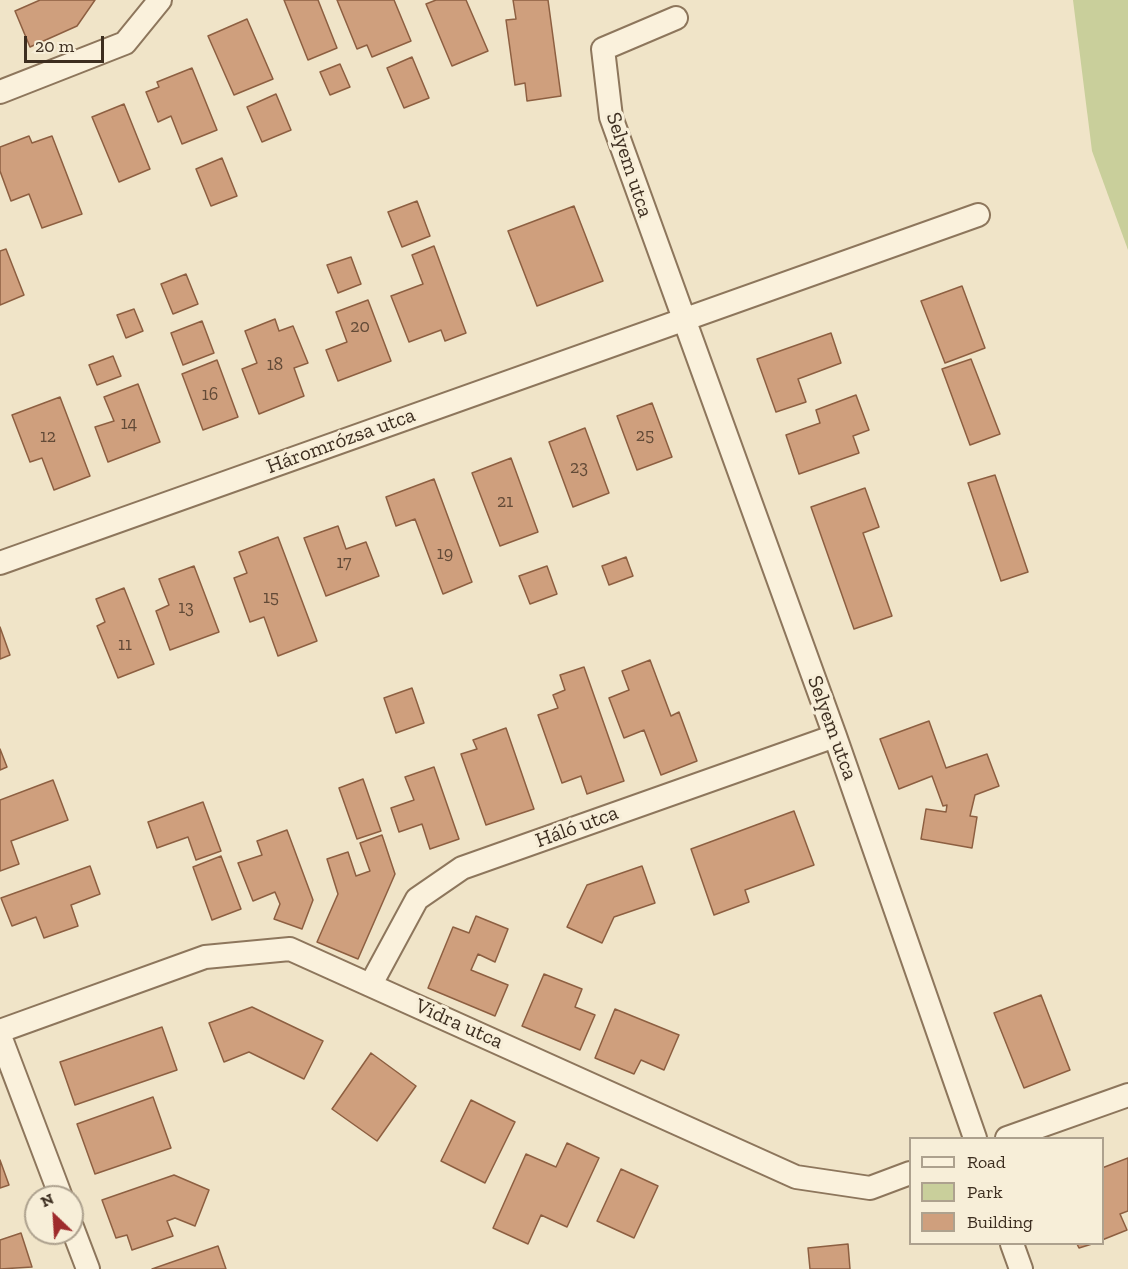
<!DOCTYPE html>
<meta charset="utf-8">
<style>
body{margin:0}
#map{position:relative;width:1128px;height:1269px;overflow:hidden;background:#f0e4c8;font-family:"Zilla Slab",serif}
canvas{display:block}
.legend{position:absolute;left:909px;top:1137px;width:195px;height:108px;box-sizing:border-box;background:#f7eed8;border:2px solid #ada18e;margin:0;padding:8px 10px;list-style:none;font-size:18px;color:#3d2e20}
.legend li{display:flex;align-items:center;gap:12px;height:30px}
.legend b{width:30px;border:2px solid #ada18e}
.north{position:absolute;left:24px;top:1185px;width:60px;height:60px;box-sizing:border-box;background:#f7eed8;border:2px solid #ada18e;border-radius:50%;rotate:335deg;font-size:16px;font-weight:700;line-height:24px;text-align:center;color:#3d2e20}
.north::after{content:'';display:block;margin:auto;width:21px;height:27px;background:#9e2a2b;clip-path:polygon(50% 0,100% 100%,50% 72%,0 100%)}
.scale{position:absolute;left:24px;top:36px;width:80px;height:27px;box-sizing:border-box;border:3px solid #3d2e20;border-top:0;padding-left:8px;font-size:18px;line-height:21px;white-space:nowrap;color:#3d2e20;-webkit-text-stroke:4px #f7eed8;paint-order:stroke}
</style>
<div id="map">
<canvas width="1128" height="1269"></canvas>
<ul class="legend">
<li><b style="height:8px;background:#faf1dc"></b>Road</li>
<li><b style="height:16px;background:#c9cf9b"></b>Park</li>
<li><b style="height:16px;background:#cf9f7d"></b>Building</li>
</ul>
<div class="north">N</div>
<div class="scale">20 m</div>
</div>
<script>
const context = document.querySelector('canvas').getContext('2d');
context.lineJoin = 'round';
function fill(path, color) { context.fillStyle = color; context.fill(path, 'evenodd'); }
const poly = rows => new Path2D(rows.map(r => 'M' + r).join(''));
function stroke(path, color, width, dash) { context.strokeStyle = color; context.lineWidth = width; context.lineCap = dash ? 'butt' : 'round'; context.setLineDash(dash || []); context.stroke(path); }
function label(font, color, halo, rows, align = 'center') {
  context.font = font + ' "Zilla Slab",serif'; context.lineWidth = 6; context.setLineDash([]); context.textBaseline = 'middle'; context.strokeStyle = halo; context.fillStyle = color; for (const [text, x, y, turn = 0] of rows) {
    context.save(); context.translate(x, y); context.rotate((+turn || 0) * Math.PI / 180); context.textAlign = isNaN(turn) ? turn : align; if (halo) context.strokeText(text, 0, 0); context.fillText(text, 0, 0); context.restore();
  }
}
fill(poly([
 [1073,0,1128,0,1128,250,1092,151]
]), '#c9cf9b');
const building = poly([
 [95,0,77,26,30,47,15,11,40,0,95,0],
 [284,0,318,0,337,48,308,60,284,0],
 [337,0,394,0,411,41,372,57,367,45,357,49,337,0],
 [436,0,466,0,488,51,452,66,426,4,436,0],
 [513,0,548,0,561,96,527,101,525,83,515,85,506,20,516,19,513,0],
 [247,19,273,79,234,95,208,36,247,19],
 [412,57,429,98,404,108,387,68,412,57],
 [340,64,350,87,330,95,320,72,340,64],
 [192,68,217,130,182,144,171,116,158,122,146,92,159,87,157,82,192,68],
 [276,94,291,130,262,142,247,107,276,94],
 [124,104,150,169,119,182,92,117,124,104],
 [29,136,32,143,52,136,82,214,42,228,29,194,11,201,0,171,0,147,29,136],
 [222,158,237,196,211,206,196,169,222,158],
 [417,201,430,236,402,247,388,212,417,201],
 [574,206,603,281,537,306,508,231,574,206],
 [434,246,466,333,445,341,441,330,409,342,391,296,423,284,412,255,434,246],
 [6,249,24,295,0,305,0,251,6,249],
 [351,257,361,284,338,293,327,265,351,257],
 [186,274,198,304,173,314,161,284,186,274],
 [962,286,985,348,945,363,921,301,962,286],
 [368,300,391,361,338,381,326,350,347,342,336,312,368,300],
 [134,309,143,331,126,338,117,315,134,309],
 [275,319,279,331,293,326,308,363,294,368,304,396,259,414,242,369,257,363,245,331,275,319],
 [202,321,214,353,183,365,171,333,202,321],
 [831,333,841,363,798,379,806,402,776,412,757,359,831,333],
 [113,356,121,376,97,385,89,365,113,356],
 [971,359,1000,434,970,445,942,369,971,359],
 [217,360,238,417,203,430,182,374,217,360],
 [138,384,160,442,108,462,95,427,114,421,104,397,138,384],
 [856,395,869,430,853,436,859,453,799,474,786,435,820,423,816,410,856,395],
 [60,397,90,476,54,490,42,458,30,462,12,415,60,397],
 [652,403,672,457,637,470,617,416,652,403],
 [585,428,609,493,573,507,549,442,585,428],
 [511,458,538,532,500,546,472,473,511,458],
 [995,475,1028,572,1001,581,968,483,995,475],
 [434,479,472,582,443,594,415,519,396,526,386,497,434,479],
 [865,488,879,527,863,533,892,616,854,629,811,507,865,488],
 [338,526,346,549,366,542,379,576,326,596,304,538,338,526],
 [278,537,317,641,278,656,264,617,250,622,234,578,247,573,239,552,278,537],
 [626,557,633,576,609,585,602,566,626,557],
 [194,566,219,632,170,650,156,611,169,605,159,579,194,566],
 [547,566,557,594,530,604,519,576,547,566],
 [124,588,154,664,118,678,97,626,105,622,96,599,124,588],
 [0,627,10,655,0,659,0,627],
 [650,660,671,716,679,712,697,761,661,775,644,730,624,738,609,698,629,690,622,671,650,660],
 [584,667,624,781,587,794,581,776,562,783,538,715,558,708,553,695,565,690,560,675,584,667],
 [412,688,424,723,396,733,384,698,412,688],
 [929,721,946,768,987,754,999,786,975,795,970,816,977,817,972,848,921,839,926,809,946,812,947,805,943,806,932,776,899,789,880,739,929,721],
 [506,728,534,809,486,825,461,754,477,749,473,740,506,728],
 [0,749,7,767,0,770,0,749],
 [434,767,459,839,430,849,422,824,399,832,391,808,414,800,405,777,434,767],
 [363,779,381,831,357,839,339,788,363,779],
 [53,780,68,820,11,841,19,864,0,871,0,800,53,780],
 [203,802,221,851,196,860,188,837,157,848,148,822,203,802],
 [794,811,814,865,745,890,749,902,714,915,691,849,794,811],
 [287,830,313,900,302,929,274,919,280,904,275,892,253,901,238,863,262,855,257,841,287,830],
 [382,835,395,874,358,959,317,942,338,894,327,859,348,852,356,876,370,871,360,843,382,835],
 [221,856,241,909,212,920,193,867,221,856],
 [90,866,100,894,71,905,78,926,44,938,36,917,12,926,1,898,90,866],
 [642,866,655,903,614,917,602,943,567,927,587,885,642,866],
 [476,916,508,929,495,962,478,954,471,970,508,985,495,1016,428,988,453,927,469,933,476,916],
 [544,974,582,989,575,1007,595,1015,580,1050,522,1026,544,974],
 [1041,995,1070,1070,1024,1088,994,1013,1041,995],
 [252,1007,323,1041,304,1079,249,1052,224,1062,209,1023,252,1007],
 [615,1009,679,1035,664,1070,641,1060,634,1074,595,1058,615,1009],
 [162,1027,177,1070,75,1105,60,1062,162,1027],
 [371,1053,416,1086,377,1141,332,1109,371,1053],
 [153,1097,171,1148,95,1174,77,1124,153,1097],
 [471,1100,515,1122,485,1183,441,1161,471,1100],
 [567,1143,599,1158,567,1227,541,1215,528,1244,493,1228,526,1154,556,1167,567,1143],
 [1128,1158,1128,1211,1120,1214,1127,1230,1102,1240,1102,1168,1128,1158],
 [0,1160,9,1185,0,1188,0,1160],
 [621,1169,658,1186,634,1238,597,1221,621,1169],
 [174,1175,209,1190,195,1226,175,1218,167,1221,173,1236,132,1250,127,1235,116,1238,102,1200,174,1175],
 [21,1233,32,1267,0,1269,0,1240,21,1233],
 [848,1244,850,1269,810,1269,808,1248,848,1244],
 [1077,1244,1092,1244,1079,1248,1077,1244],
 [218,1246,226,1269,152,1269,218,1246]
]);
fill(building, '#cf9f7d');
stroke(building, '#8d5f41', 1.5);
const street = poly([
 [676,18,603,49,611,117,835,736,975,1138],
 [0,92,125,43,160,0],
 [0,563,978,215],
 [371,984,417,899,462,868,835,736],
 [0,1031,205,957,290,949,796,1177,870,1188,910,1173],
 [0,1036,61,1197],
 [1007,1138,1128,1095],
 [72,1227,88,1269],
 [1012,1244,1021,1269]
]);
stroke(street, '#8d765c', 26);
stroke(street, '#faf1dc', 22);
label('18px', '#624a37', null, [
 ["20",360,327],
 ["18",275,365],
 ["16",210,395],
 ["14",129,424],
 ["25",645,436],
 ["12",48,437],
 ["23",579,468],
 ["21",505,502],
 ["19",445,554],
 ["17",344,563],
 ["15",271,598],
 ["13",186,608],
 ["11",125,645]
]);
label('21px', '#3d2e20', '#f7eed8', [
 ["Selyem utca",629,165,72],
 ["Háromrózsa utca",341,441,-20],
 ["Selyem utca",832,728,70],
 ["Háló utca",577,827,-20],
 ["Vidra utca",459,1024,24]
]);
</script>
